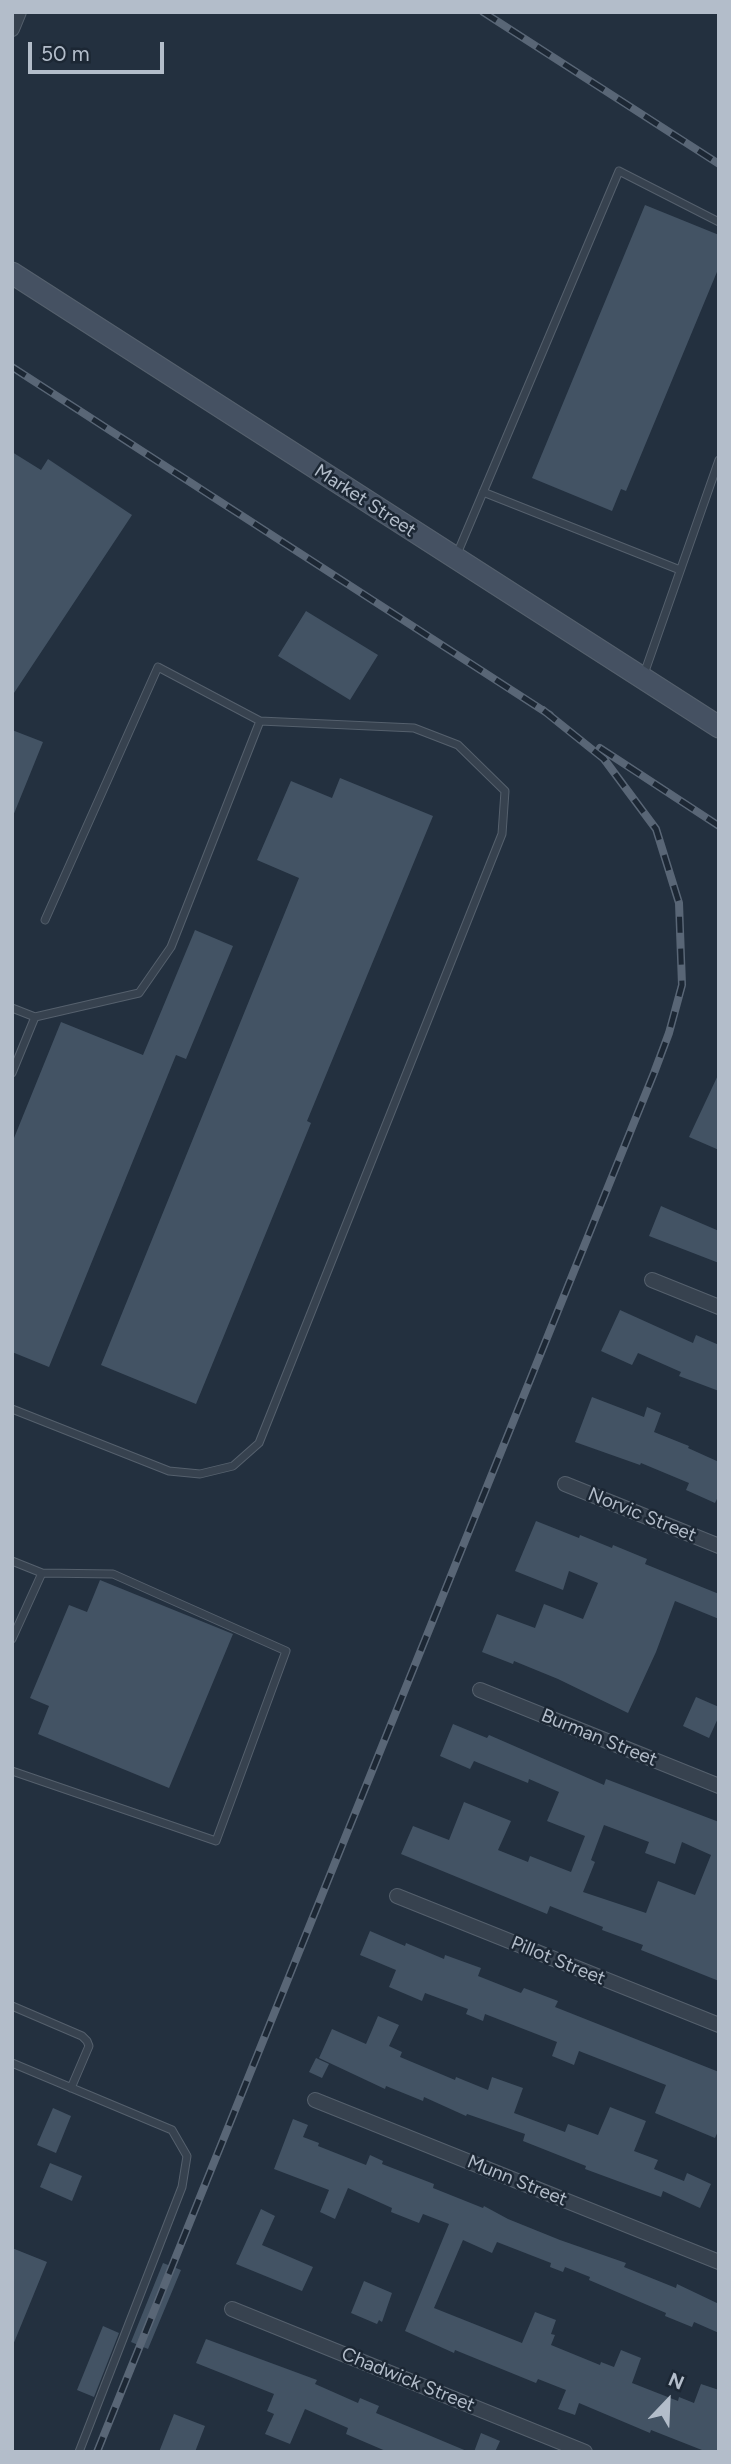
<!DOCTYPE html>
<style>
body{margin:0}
#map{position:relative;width:731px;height:2464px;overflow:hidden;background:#23303f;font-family:Figtree,sans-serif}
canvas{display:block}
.frame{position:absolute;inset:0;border:14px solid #b3bdca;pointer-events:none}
.north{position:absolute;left:633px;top:2366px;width:70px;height:70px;-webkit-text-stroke:5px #1c2734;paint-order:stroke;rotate:23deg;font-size:19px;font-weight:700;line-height:28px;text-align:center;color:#b3bdca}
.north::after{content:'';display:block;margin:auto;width:24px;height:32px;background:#b3bdca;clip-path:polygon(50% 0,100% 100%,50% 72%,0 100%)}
.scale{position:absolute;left:28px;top:42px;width:136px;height:32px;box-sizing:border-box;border:4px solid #b3bdca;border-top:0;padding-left:9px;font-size:21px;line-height:24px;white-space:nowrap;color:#b3bdca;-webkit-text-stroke:5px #1c2734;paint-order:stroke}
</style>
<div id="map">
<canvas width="731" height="2464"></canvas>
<div class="frame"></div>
<div class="north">N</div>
<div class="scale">50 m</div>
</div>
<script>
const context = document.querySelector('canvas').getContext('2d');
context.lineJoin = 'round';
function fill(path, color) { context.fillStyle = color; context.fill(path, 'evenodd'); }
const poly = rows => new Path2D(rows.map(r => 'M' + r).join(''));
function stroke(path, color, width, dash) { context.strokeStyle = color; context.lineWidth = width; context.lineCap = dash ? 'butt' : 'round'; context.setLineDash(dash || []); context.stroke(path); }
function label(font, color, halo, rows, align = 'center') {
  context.font = font + ' Figtree,sans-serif'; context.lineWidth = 5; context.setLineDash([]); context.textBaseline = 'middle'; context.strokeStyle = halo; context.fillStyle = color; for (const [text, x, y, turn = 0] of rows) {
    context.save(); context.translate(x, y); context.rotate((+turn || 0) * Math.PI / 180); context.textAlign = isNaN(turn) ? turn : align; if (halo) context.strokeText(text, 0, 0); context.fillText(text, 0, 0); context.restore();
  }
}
fill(poly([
 [645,205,719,235,719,267,626,491,621,489,612,511,532,478],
 [12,452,41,470,48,459,132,515,12,696],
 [306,611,378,655,350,700,278,656],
 [12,730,43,742,13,816,12,816],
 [340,778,433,816,307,1121,311,1123,196,1404,101,1365,299,878,257,860,291,781,332,798],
 [195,930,233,946,186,1059,176,1055,49,1367,12,1352,12,1143,61,1022,143,1055],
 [719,1073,719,1150,689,1137],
 [661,1206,719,1231,719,1263,649,1236],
 [620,1310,693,1343,696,1335,719,1345,719,1391,679,1376,681,1372,638,1353,632,1365,601,1351],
 [592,1397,644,1417,647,1407,661,1413,654,1432,689,1446,688,1448,719,1462,719,1495,715,1503,686,1490,689,1483,641,1463,640,1465,575,1442],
 [536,1521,579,1538,580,1535,612,1548,613,1545,647,1559,645,1564,719,1594,719,1619,675,1601,656,1652,628,1713,558,1679,514,1661,513,1664,482,1652,497,1614,535,1628,544,1604,583,1619,598,1583,569,1571,563,1590,515,1571],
 [100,1580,233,1634,169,1788,38,1734,49,1706,30,1698,69,1605,87,1612],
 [696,1697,719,1707,719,1716,709,1738,683,1726],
 [453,1724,487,1738,489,1735,604,1785,606,1779,719,1822,719,1981,641,1950,643,1945,602,1930,603,1927,550,1906,547,1914,401,1854,413,1826,449,1840,464,1802,511,1821,498,1850,528,1862,530,1856,571,1872,585,1836,547,1821,559,1792,529,1779,528,1783,474,1761,470,1769,440,1756],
 [604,1825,649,1842,645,1853,675,1864,682,1842,711,1855,695,1895,658,1881,646,1913,583,1892,595,1862,591,1860],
 [370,1931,405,1946,406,1943,444,1959,445,1955,481,1968,478,1976,521,1993,524,1988,558,2001,555,2007,719,2072,719,2129,715,2138,655,2113,666,2085,579,2051,574,2065,552,2056,557,2042,485,2014,483,2021,466,2014,468,2009,425,1993,422,2001,389,1987,396,1970,360,1955],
 [378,2016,399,2025,389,2046,402,2052,400,2057,455,2080,456,2077,488,2090,492,2077,523,2088,514,2113,565,2132,568,2124,598,2135,610,2107,646,2121,634,2151,658,2160,654,2169,684,2181,687,2173,711,2184,700,2208,663,2191,661,2197,585,2169,586,2166,523,2141,525,2134,467,2114,466,2116,424,2097,423,2101,386,2086,385,2089,319,2058,332,2029,366,2044],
 [316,2058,329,2064,322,2078,309,2072],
 [53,2108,71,2116,56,2153,37,2145],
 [293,2119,308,2125,303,2137,319,2143,318,2146,366,2165,370,2155,383,2161,382,2164,434,2184,433,2188,483,2208,484,2206,508,2219,560,2240,626,2263,624,2267,676,2288,677,2284,719,2304,719,2333,694,2322,692,2327,665,2316,666,2313,589,2280,590,2277,565,2267,563,2272,550,2267,551,2263,497,2242,492,2253,463,2240,434,2308,522,2343,535,2312,556,2320,551,2334,555,2335,551,2345,600,2365,601,2362,614,2367,621,2350,641,2358,632,2383,678,2401,679,2397,694,2403,701,2384,719,2390,719,2452,707,2452,651,2430,650,2433,579,2403,575,2415,558,2409,566,2390,538,2379,536,2383,455,2350,454,2353,405,2331,449,2224,423,2214,419,2223,391,2212,392,2208,348,2188,335,2219,320,2212,329,2190,274,2169],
 [50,2163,82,2176,72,2201,40,2187],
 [261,2209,275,2216,262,2245,313,2267,302,2291,236,2264],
 [12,2248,47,2262,13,2345,12,2345],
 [163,2263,181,2270,148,2349,131,2342],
 [364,2281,392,2293,382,2322,379,2320,377,2324,351,2313],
 [103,2326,119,2333,94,2397,77,2390],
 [206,2339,317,2380,315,2384,358,2403,360,2398,379,2406,376,2413,469,2452,388,2452,346,2434,348,2428,305,2409,290,2444,265,2434,274,2414,267,2411,274,2394,196,2363],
 [174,2414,205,2426,195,2452,159,2452],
 [481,2433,500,2441,495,2452,474,2452]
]), '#435364');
const service = poly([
 [483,492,680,570],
 [457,554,619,171,719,222],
 [644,674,719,460],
 [45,920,158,667,260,721],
 [12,1008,35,1017,139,993,171,947,260,721,414,728,458,745,505,791,502,834,259,1443,233,1466,200,1474,169,1471,12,1409],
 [12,1073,35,1017],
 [12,1561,42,1573,113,1574,286,1651,216,1841,12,1771],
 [12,1639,42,1573],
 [12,2006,82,2036,87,2041,89,2046,71,2088],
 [12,2063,172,2130,187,2156,182,2187,79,2452]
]);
const minor = poly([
 [12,29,19,12],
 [652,1280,719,1307],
 [565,1484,719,1546],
 [480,1690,719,1786],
 [397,1896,719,2025],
 [315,2100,719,2262],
 [232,2309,585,2452]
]);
const secondary = poly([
 [12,273,719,727]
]);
stroke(service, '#55606d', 9);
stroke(minor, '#55606d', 16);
stroke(secondary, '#55606d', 23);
stroke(service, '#37424f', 7);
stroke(minor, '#37424f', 14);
stroke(secondary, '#455162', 21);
const rail = poly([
 [483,12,719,164],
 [12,367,550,715],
 [600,748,719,826],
 [97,2452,654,1073,669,1033,682,985,679,903,656,829,604,759,543,710]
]);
stroke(rail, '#596676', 8);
stroke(rail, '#1c2734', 5, [16]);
label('19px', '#b3bdca', '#1c2734', [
 ["Market Street",365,501,33],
 ["Norvic Street",642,1515,22],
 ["Burman Street",599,1738,22],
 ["Pillot Street",558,1961,22],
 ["Munn Street",517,2181,22],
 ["Chadwick Street",408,2380,22]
]);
</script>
